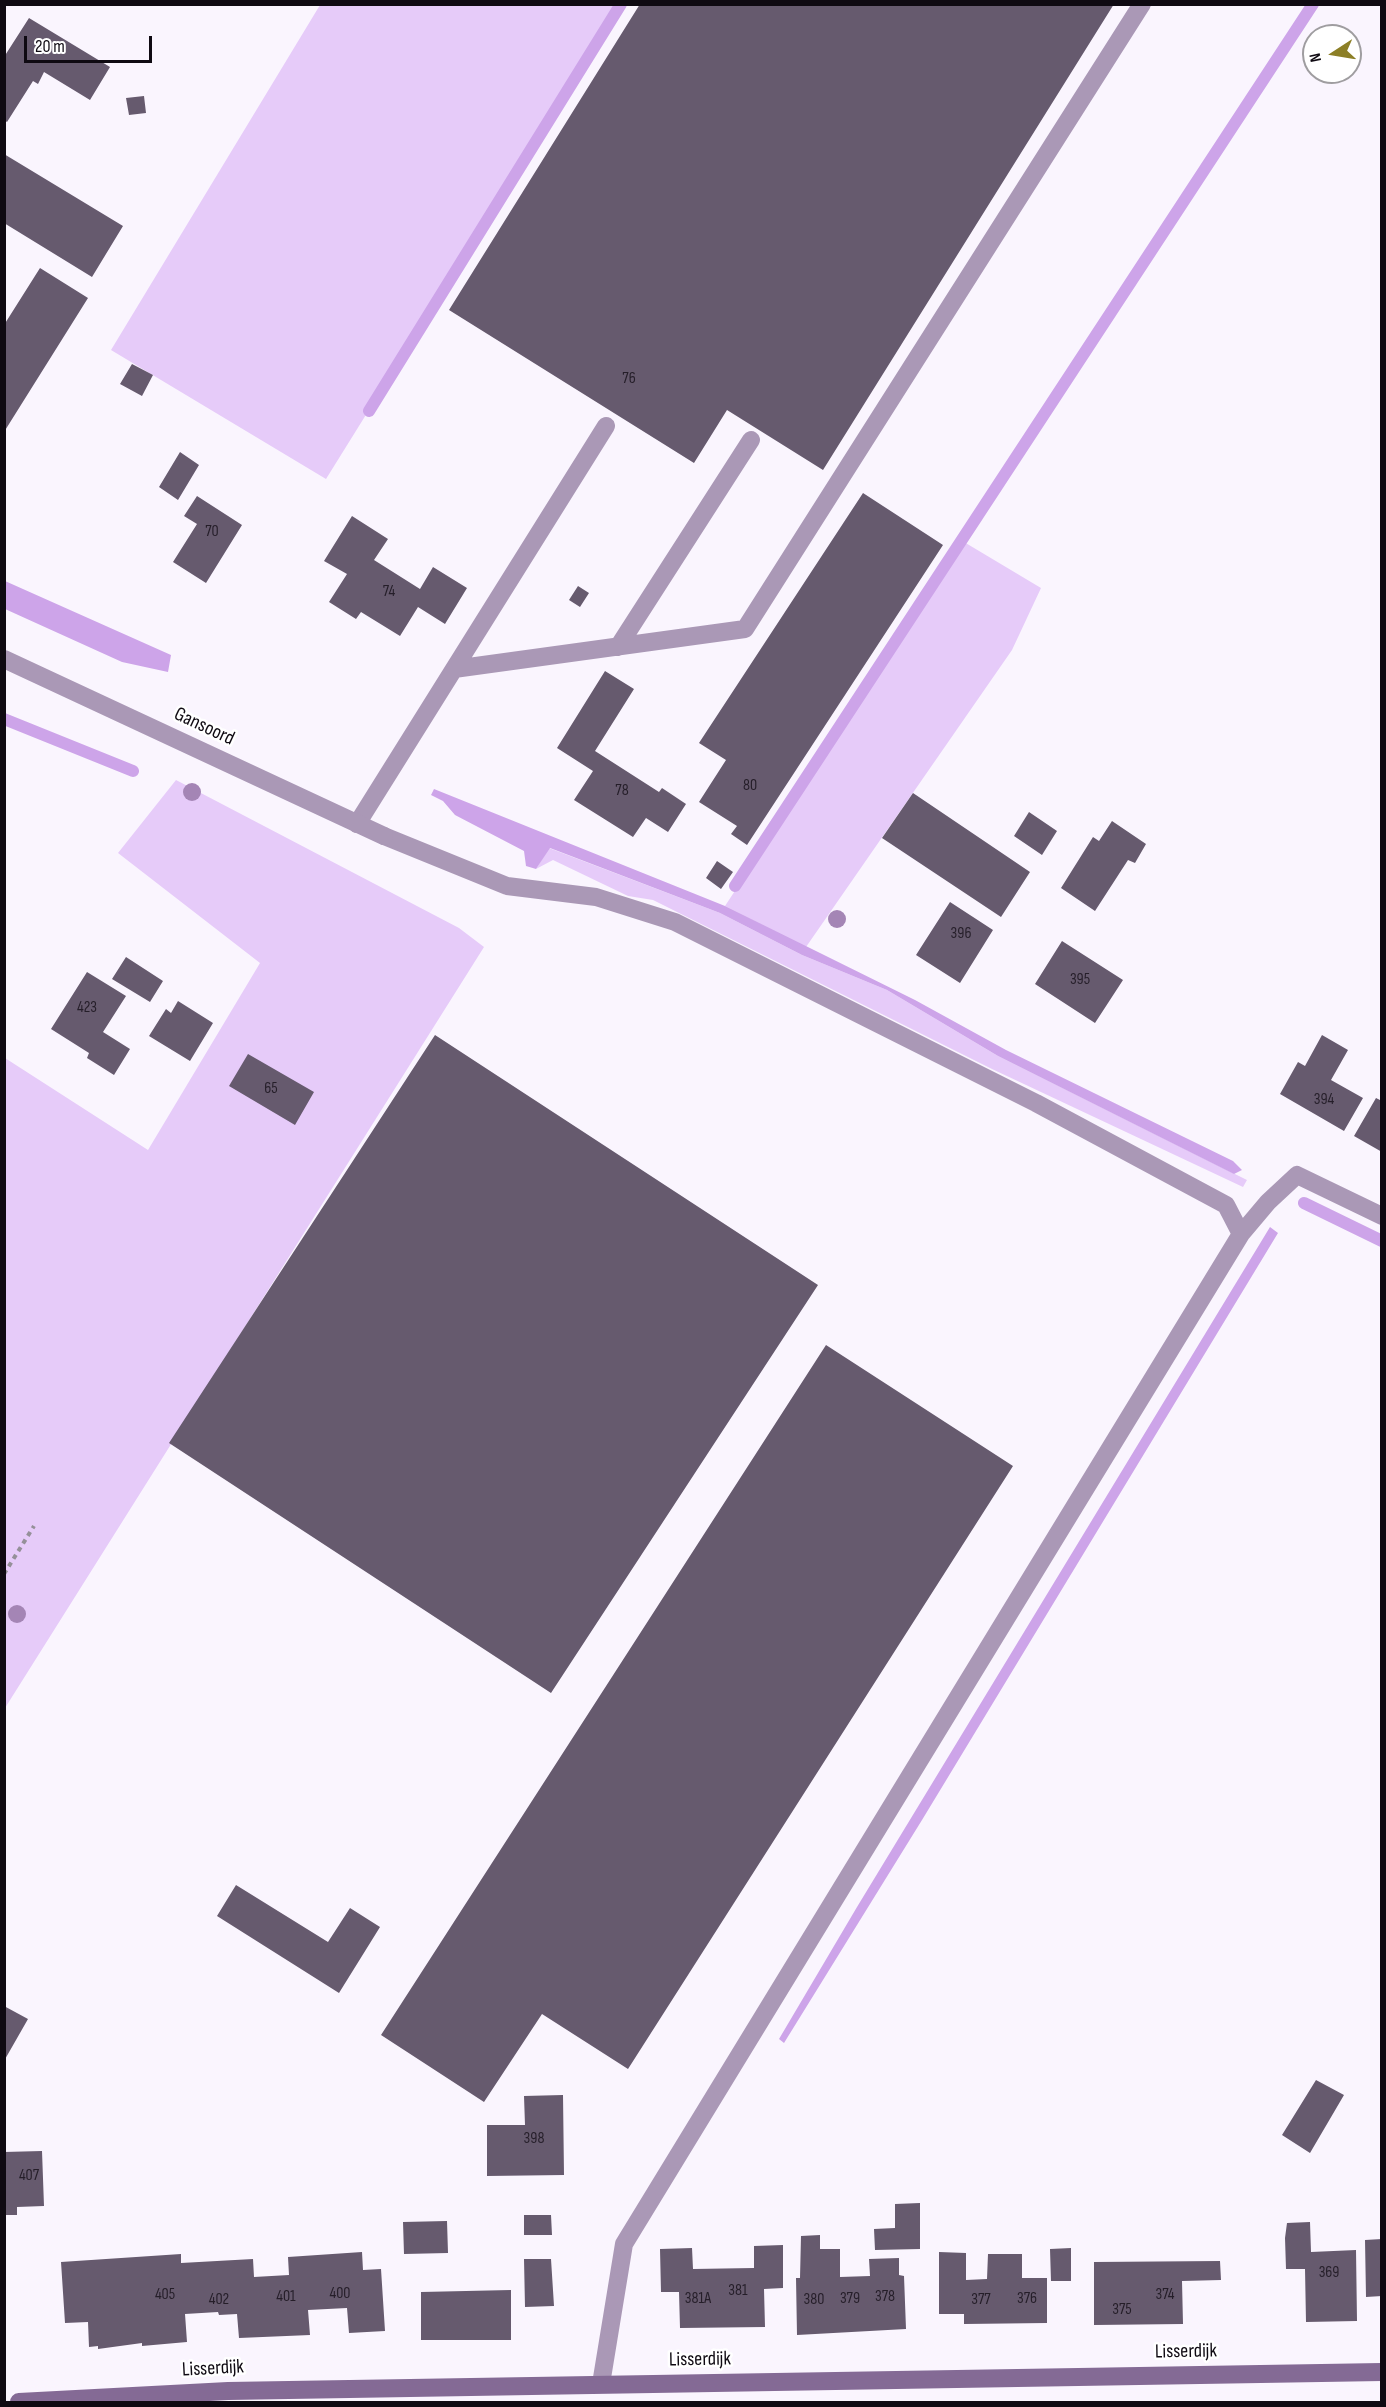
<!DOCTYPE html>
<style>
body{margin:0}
#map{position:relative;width:1386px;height:2407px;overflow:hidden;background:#faf5fe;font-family:"Sofia Sans Condensed",sans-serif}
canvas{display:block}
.frame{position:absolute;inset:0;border:6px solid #0f0a12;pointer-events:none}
.north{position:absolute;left:1302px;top:24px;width:60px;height:60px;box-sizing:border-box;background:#fff;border:2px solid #9f9da0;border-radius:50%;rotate:258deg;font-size:16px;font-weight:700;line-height:24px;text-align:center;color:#0f0a12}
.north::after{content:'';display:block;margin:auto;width:21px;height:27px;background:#8c7f26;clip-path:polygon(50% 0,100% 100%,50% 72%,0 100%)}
.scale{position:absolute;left:24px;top:36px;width:128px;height:27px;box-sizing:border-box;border:3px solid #0f0a12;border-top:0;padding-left:8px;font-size:18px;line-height:21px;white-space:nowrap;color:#0f0a12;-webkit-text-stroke:4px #fff;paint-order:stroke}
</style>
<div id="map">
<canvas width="1386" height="2407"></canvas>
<div class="frame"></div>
<div class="north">N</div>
<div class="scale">20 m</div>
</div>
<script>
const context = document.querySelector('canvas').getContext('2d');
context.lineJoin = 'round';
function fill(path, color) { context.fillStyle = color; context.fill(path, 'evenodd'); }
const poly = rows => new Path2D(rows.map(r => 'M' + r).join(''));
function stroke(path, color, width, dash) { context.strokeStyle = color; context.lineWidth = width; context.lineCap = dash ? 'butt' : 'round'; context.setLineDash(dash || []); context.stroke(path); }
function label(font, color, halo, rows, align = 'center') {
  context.font = font + ' "Sofia Sans Condensed",sans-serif'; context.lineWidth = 5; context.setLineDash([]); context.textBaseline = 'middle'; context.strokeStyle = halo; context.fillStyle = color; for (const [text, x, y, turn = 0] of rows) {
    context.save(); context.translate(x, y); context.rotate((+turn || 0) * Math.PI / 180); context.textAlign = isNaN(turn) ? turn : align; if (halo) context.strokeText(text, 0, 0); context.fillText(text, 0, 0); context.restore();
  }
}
fill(poly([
 [320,5,621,5,326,479,111,350],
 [964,542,1041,588,1012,650,806,947,725,906],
 [176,780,459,928,484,947,5,1708,5,1058,148,1150,260,963,118,853],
 [549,848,720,913,802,955,887,990,998,1056,1247,1180,1243,1187,992,1069,653,900,628,896,553,860,536,869]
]), '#e6cbf9');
fill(poly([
 [5,581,171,655,168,672,122,662,5,609],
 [434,789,725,906,915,1000,1006,1050,1233,1161,1242,1170,1234,1174,998,1056,887,990,802,955,720,913,550,848,536,869,526,866,524,851,455,815,443,801,431,795],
 [1270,1227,1278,1233,922,1820,784,2043,779,2039,857,1907]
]), '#cda4e9');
stroke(poly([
 [369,411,621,4],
 [4,719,133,771],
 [735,886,1313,4],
 [1304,1203,1382,1241]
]), '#cda4e9', 12);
fill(poly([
 [640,4,1114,4,823,470,727,410,694,463,449,310],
 [29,18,110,67,90,100,44,72,38,84,33,81,7,122,4,120,4,57],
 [144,96,146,113,129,115,126,98],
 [4,154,123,226,92,277,4,223],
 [40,268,88,298,4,432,4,325],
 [132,364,153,375,142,396,120,384],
 [180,452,199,465,178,500,159,487],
 [863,493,943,545,747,845,731,834,737,826,699,802,726,760,699,743],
 [197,496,242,525,206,583,173,562,197,524,184,516],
 [352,516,388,539,374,560,420,589,433,567,467,588,445,624,418,607,400,636,361,612,356,619,329,602,347,574,324,561],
 [578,586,589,593,580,607,569,600],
 [605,671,634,689,595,751,659,792,662,788,686,804,668,832,646,818,633,837,574,800,593,771,557,748],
 [913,793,1030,872,1001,917,882,838],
 [1029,812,1057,831,1042,855,1014,836],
 [1112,821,1146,844,1135,863,1128,860,1095,911,1061,888,1093,837,1099,841],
 [717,861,733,872,721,889,706,878],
 [950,902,993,930,960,983,916,955],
 [1062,941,1123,980,1095,1023,1035,984],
 [126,957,163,981,150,1002,112,979],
 [87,972,126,996,103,1032,130,1049,114,1075,87,1058,89,1053,51,1029],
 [178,1001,213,1023,190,1061,149,1036,166,1009,171,1013],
 [435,1035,818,1285,551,1693,169,1443],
 [1322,1035,1348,1050,1331,1080,1363,1098,1344,1131,1280,1094,1298,1062,1305,1066],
 [248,1054,314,1092,295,1125,229,1086],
 [1376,1098,1382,1101,1382,1152,1354,1136],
 [826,1345,1013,1466,628,2069,542,2014,484,2102,381,2035],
 [236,1885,328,1942,350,1908,380,1927,339,1993,217,1916],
 [4,2006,28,2019,4,2061],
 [1316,2080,1344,2095,1310,2153,1282,2135],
 [563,2095,564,2175,487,2176,487,2125,525,2125,524,2096],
 [42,2151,44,2206,17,2207,17,2215,4,2215,4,2152],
 [920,2203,920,2249,875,2250,874,2229,895,2228,895,2204],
 [524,2215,551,2215,552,2235,524,2235],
 [447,2221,448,2253,404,2254,403,2222],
 [1310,2222,1311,2252,1356,2250,1357,2321,1306,2322,1305,2269,1286,2269,1285,2238,1287,2223],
 [820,2235,820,2249,840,2249,840,2277,870,2276,869,2259,899,2258,899,2275,904,2276,906,2329,797,2335,796,2278,800,2278,801,2236],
 [1382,2239,1382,2296,1366,2297,1365,2240],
 [783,2245,783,2288,764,2289,765,2327,680,2328,679,2292,661,2292,660,2249,692,2248,693,2269,754,2268,754,2246],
 [1071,2248,1071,2281,1051,2281,1050,2249],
 [362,2252,363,2270,381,2269,385,2331,349,2333,347,2308,308,2310,310,2335,239,2338,237,2314,219,2315,218,2312,185,2314,187,2342,142,2346,142,2343,98,2349,98,2346,89,2347,88,2322,65,2323,61,2262,181,2254,181,2263,253,2259,254,2277,289,2275,288,2257],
 [939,2252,966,2253,966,2280,987,2279,988,2254,1022,2254,1022,2278,1047,2278,1047,2323,964,2324,964,2314,939,2314],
 [524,2259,551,2259,554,2306,525,2307],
 [1220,2261,1221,2280,1182,2281,1183,2324,1094,2325,1094,2262],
 [511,2290,511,2340,421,2340,421,2292]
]), '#665a6e');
stroke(poly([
 [4,1574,34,1526]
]), '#959099', 4, [4.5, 4.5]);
stroke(poly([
 [618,647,751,440],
 [454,669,745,629,1142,4],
 [357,824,606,426],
 [384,836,507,886,596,897,675,922,1036,1103,1226,1205,1241,1234],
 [601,2384,624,2244,1241,1234,1268,1202,1297,1175,1382,1216]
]), '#aa98b6', 18);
stroke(poly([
 [4,659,384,836]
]), '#aa98b6', 18);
stroke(poly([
 [19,2402,228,2391,1382,2372]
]), '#846a95', 18);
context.fillStyle = '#a485b5';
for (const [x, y] of [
 [192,792],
 [837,919],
 [17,1614]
]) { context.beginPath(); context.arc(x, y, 9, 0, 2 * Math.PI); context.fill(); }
label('16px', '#251e29', null, [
 ["76",629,379],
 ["70",212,532],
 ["74",389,592],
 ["80",750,786],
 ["78",622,791],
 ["396",961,934],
 ["395",1080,980],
 ["423",87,1008],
 ["65",271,1089],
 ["394",1324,1100],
 ["398",534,2139],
 ["407",29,2176],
 ["369",1329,2273],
 ["381",738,2291],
 ["400",340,2294],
 ["405",165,2295],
 ["374",1165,2295],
 ["401",286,2297],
 ["378",885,2297],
 ["381A",698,2299],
 ["379",850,2299],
 ["376",1027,2299],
 ["402",219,2300],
 ["380",814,2300],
 ["377",981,2300],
 ["375",1122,2310]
]);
label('20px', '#0f0a12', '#fff', [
 ["Gansoord",204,727,25],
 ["Lisserdijk",1186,2352,-1],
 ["Lisserdijk",700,2360,-1],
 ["Lisserdijk",213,2369,-3]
]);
</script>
